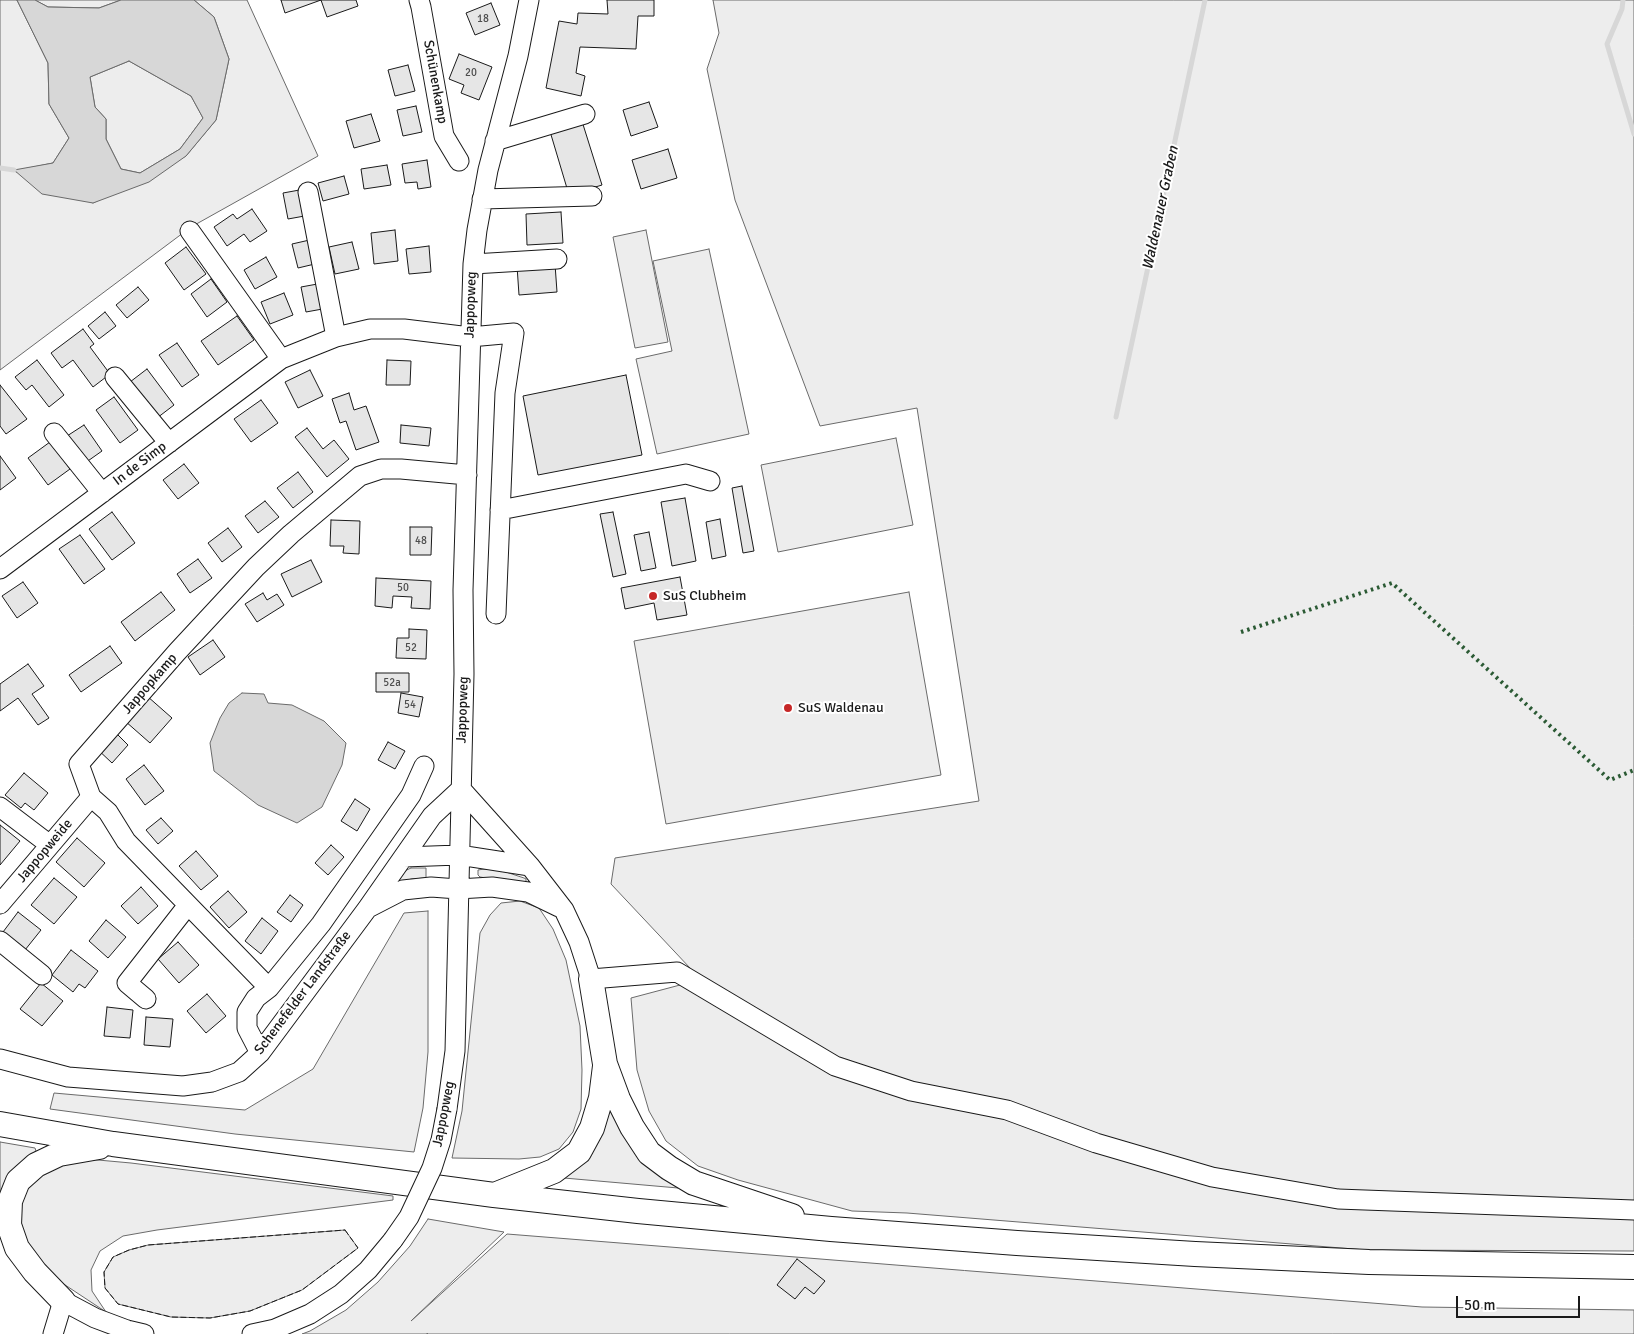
<!DOCTYPE html>
<meta charset="utf-8">
<style>
body{margin:0}
#map{position:relative;width:1634px;height:1334px;overflow:hidden;background:#fff;font-family:Signika,sans-serif}
canvas{display:block}
.scale{position:absolute;left:1456px;top:1296px;width:124px;height:22px;box-sizing:border-box;border:2px solid #1a1a1a;border-top:0;padding-left:6px;font-size:15px;line-height:18px;white-space:nowrap;color:#1a1a1a;-webkit-text-stroke:4px #fff;paint-order:stroke}
</style>
<div id="map">
<canvas width="1634" height="1334"></canvas>
<div class="scale">50 m</div>
</div>
<script>
const context = document.querySelector('canvas').getContext('2d');
context.lineJoin = 'round';
function fill(path, color) { context.fillStyle = color; context.fill(path, 'evenodd'); }
const poly = rows => new Path2D(rows.map(r => 'M' + r).join(''));
function stroke(path, color, width, dash) { context.strokeStyle = color; context.lineWidth = width; context.lineCap = dash ? 'butt' : 'round'; context.setLineDash(dash || []); context.stroke(path); }
function label(font, color, halo, rows, align = 'center') {
  context.font = font + ' Signika,sans-serif'; context.lineWidth = 4; context.setLineDash([]); context.textBaseline = 'middle'; context.strokeStyle = halo; context.fillStyle = color; for (const [text, x, y, turn = 0] of rows) {
    context.save(); context.translate(x, y); context.rotate((+turn || 0) * Math.PI / 180); context.textAlign = isNaN(turn) ? turn : align; if (halo) context.strokeText(text, 0, 0); context.fillText(text, 0, 0); context.restore();
  }
}
const green = poly([
 [0,0,17,0,48,63,49,104,69,138,53,163,14,171,93,203,186,156,216,120,229,59,214,17,194,0,247,0,318,156,191,227,0,370,0,0],
 [35,0,121,0,99,8,48,7,35,0],
 [713,0,1634,0,1634,1251,1366,1250,907,1213,852,1211,738,1180,698,1166,666,1141,649,1111,637,1070,631,998,680,985,690,968,611,884,615,858,979,801,917,408,820,426,735,200,707,69,719,33,713,0],
 [129,61,191,96,203,118,180,149,140,173,121,169,106,139,106,119,95,107,90,77,129,61],
 [646,230,668,342,635,348,613,237,646,230],
 [709,249,749,434,657,454,636,359,672,351,653,261,709,249],
 [896,438,913,525,778,552,761,465,896,438],
 [909,592,941,775,666,824,634,641,909,592],
 [411,868,426,868,426,878,411,879,389,889,396,875,411,868],
 [484,869,500,870,524,878,526,879,526,882,524,884,480,877,478,875,478,870,484,869],
 [520,901,539,908,553,929,566,960,580,1026,582,1070,581,1109,573,1132,559,1149,540,1157,519,1159,452,1158,462,1111,480,933,490,915,501,903,520,901],
 [428,911,428,1052,423,1108,414,1152,235,1134,50,1109,54,1093,245,1110,313,1069,404,913,428,911],
 [610,1103,678,1186,678,1188,564,1178,610,1103],
 [0,1142,35,1148,36,1151,20,1163,8,1177,0,1202,0,1142],
 [65,1157,131,1163,393,1196,393,1200,157,1230,123,1236,100,1251,91,1270,92,1291,106,1312,50,1275,29,1253,14,1205,30,1174,65,1157],
 [428,1219,504,1232,411,1321,507,1234,1422,1307,1634,1310,1634,1334,428,1334,427,1333,427,1334,302,1334,310,1331,346,1310,378,1282,410,1246,428,1219],
 [345,1230,358,1248,302,1290,250,1311,210,1318,171,1317,118,1304,105,1288,104,1272,113,1257,129,1250,148,1245,345,1230]
]);
fill(green, '#ededed');
stroke(green, '#6a6a6a', 1);
const water = poly([
 [17,0,35,0,48,7,99,8,121,0,194,0,214,17,229,59,216,120,186,156,149,182,93,203,42,194,14,170,53,163,69,138,49,104,48,63,17,0],
 [129,61,191,96,203,118,180,149,140,173,121,169,106,139,106,119,95,107,90,77,129,61],
 [242,693,264,694,268,703,292,705,324,721,346,743,342,765,322,807,297,823,258,805,214,771,210,743,220,718,229,703,242,693]
]);
fill(water, '#d7d7d7');
stroke(water, '#6a6a6a', 1);
stroke(poly([
 [1623,0,1622,9,1607,44,1634,134],
 [0,168,14,170],
 [1116,417,1205,0]
]), '#d7d7d7', 5);
const building = poly([
 [281,0,321,0,285,13,281,0],
 [321,0,356,0,358,6,327,17,321,0],
 [607,0,654,0,654,16,638,16,636,49,580,47,576,73,585,76,581,96,546,88,559,21,577,24,578,13,608,14,607,0],
 [491,3,500,25,475,35,466,13,491,3],
 [459,54,492,67,479,100,461,93,464,85,449,79,459,54],
 [408,65,415,91,395,96,388,70,408,65],
 [649,102,658,127,631,136,623,110,649,102],
 [416,106,422,132,403,136,397,110,416,106],
 [371,114,380,141,354,148,346,121,371,114],
 [581,118,602,185,569,195,549,128,581,118],
 [668,149,677,178,641,189,632,160,668,149],
 [427,160,431,187,418,189,417,182,405,183,402,164,427,160],
 [387,165,391,185,364,189,361,169,387,165],
 [344,176,349,194,323,201,318,183,344,176],
 [305,189,310,215,288,219,283,193,305,189],
 [252,209,267,231,250,242,244,234,227,246,214,227,233,214,237,219,252,209],
 [561,212,563,243,527,245,526,214,561,212],
 [395,230,398,261,374,264,371,233,395,230],
 [314,239,319,263,298,268,292,244,314,239],
 [352,242,359,269,335,274,329,247,352,242],
 [429,246,431,272,409,274,406,249,429,246],
 [186,247,206,274,184,290,165,263,186,247],
 [266,257,277,277,255,289,244,270,266,257],
 [555,264,557,292,519,295,517,266,555,264],
 [211,279,227,302,207,317,191,294,211,279],
 [323,283,328,308,306,312,301,287,323,283],
 [138,287,149,300,127,318,116,305,138,287],
 [284,293,293,315,270,324,261,302,284,293],
 [105,312,116,326,99,339,88,326,105,312],
 [237,316,254,340,218,365,201,341,237,316],
 [83,329,94,344,90,347,110,374,93,387,73,360,62,368,51,353,83,329],
 [177,343,199,375,182,387,159,355,177,343],
 [37,360,64,395,49,407,32,385,26,390,15,377,37,360],
 [387,360,411,361,410,385,386,385,387,360],
 [147,369,174,405,157,418,130,382,147,369],
 [310,370,323,396,298,408,285,382,310,370],
 [626,375,642,455,538,475,523,396,626,375],
 [0,385,27,419,6,434,0,426,0,385],
 [349,393,354,410,366,406,379,442,356,450,346,421,340,423,332,399,349,393],
 [114,397,138,430,120,443,96,410,114,397],
 [261,400,278,423,251,442,234,419,261,400],
 [84,425,102,451,85,463,67,436,84,425],
 [401,425,431,428,429,446,400,443,401,425],
 [307,428,323,449,334,440,349,459,327,477,295,437,307,428],
 [50,442,70,469,48,485,28,458,50,442],
 [0,456,16,478,0,490,0,456],
 [184,464,199,483,178,499,163,480,184,464],
 [298,472,313,492,293,508,277,488,298,472],
 [742,486,754,551,743,553,732,488,742,486],
 [685,498,696,561,672,566,661,502,685,498],
 [265,501,279,517,258,533,245,516,265,501],
 [112,512,135,543,112,560,89,529,112,512],
 [613,512,626,574,613,577,600,514,613,512],
 [720,519,726,556,712,559,706,522,720,519],
 [331,520,360,521,359,554,343,553,344,546,330,546,331,520],
 [410,527,432,527,431,555,410,555,410,527],
 [228,528,242,547,222,562,208,543,228,528],
 [649,532,656,568,641,571,634,535,649,532],
 [80,535,105,569,84,584,59,549,80,535],
 [198,559,212,578,190,593,177,574,198,559],
 [311,560,322,582,292,597,281,574,311,560],
 [680,577,687,615,657,620,654,603,625,609,621,588,680,577],
 [376,578,431,581,430,609,411,608,412,597,393,596,392,608,375,606,376,578],
 [23,582,38,603,17,618,2,596,23,582],
 [161,592,175,610,135,641,121,622,161,592],
 [263,593,267,600,277,594,284,605,257,622,245,604,263,593],
 [409,629,427,630,426,659,396,658,397,638,409,638,409,629],
 [213,640,225,657,200,675,188,657,213,640],
 [110,646,122,663,81,692,69,675,110,646],
 [28,664,44,686,32,694,49,718,38,725,18,698,0,711,0,684,28,664],
 [376,673,409,673,409,692,376,692,376,673],
 [401,693,423,697,419,717,398,713,401,693],
 [147,696,172,718,150,743,125,721,147,696],
 [112,729,128,745,112,763,95,747,112,729],
 [388,742,405,751,395,769,378,760,388,742],
 [144,765,164,791,145,805,126,779,144,765],
 [24,773,48,793,34,810,25,803,21,808,5,795,24,773],
 [355,799,370,809,357,831,341,821,355,799],
 [161,818,173,831,158,844,146,830,161,818],
 [0,825,20,841,0,865,0,825],
 [77,838,105,863,84,887,56,862,77,838],
 [331,845,344,857,328,875,315,863,331,845],
 [196,851,218,876,201,890,179,866,196,851],
 [54,878,77,897,54,924,31,905,54,878],
 [141,887,158,906,138,924,121,906,141,887],
 [228,891,247,912,229,928,210,907,228,891],
 [290,895,303,905,291,922,277,912,290,895],
 [18,912,41,930,25,950,3,932,18,912],
 [262,918,278,931,261,954,245,941,262,918],
 [106,920,126,937,108,958,89,941,106,920],
 [178,942,199,965,179,983,158,959,178,942],
 [71,950,98,971,85,988,79,984,73,992,52,975,71,950],
 [41,983,63,1001,42,1026,20,1009,41,983],
 [207,994,226,1016,206,1033,187,1011,207,994],
 [107,1007,133,1010,130,1038,104,1036,107,1007],
 [146,1017,173,1019,170,1047,144,1045,146,1017],
 [797,1259,825,1281,814,1294,805,1287,795,1299,777,1285,797,1259]
]);
fill(building, '#e6e6e6');
stroke(building, '#1a1a1a', 1);
const minor = poly([
 [419,0,421,7,444,136,459,161],
 [495,141,585,114],
 [308,192,336,337],
 [482,199,592,196],
 [190,231,281,359],
 [473,264,557,259],
 [115,377,169,443],
 [54,433,102,493],
 [500,510,686,474,710,481],
 [0,569,281,359,336,337,370,329,404,329,470,337,514,333,505,393,496,614],
 [461,789,530,866],
 [0,807,50,845],
 [404,857,459,855,530,866,564,910,579,942,591,979,677,972,835,1066,911,1091,1007,1110,1096,1143,1212,1177,1338,1199,1634,1210],
 [0,904,91,797],
 [370,907,403,890,431,887,458,889,492,887,528,892,559,907],
 [0,941,42,975],
 [269,988,126,841,108,812,91,797,79,764,177,652,256,567,291,534,360,476,381,469,401,469,467,475],
 [146,999,127,983,188,905],
 [260,1053,247,1028,247,1012,256,998,269,988,321,924,411,795,424,766],
 [0,1059,68,1077,183,1086,212,1082,239,1072,260,1053,367,909,432,816,461,789],
 [447,1109,455,1051,464,674,463,590,473,264,477,230,488,170,518,56,529,0],
 [53,1334,63,1301,95,1318,127,1330,144,1334],
 [252,1334,275,1329,310,1314,341,1294,368,1270,393,1240]
]);
const major = poly([
 [591,979,605,1064,618,1099,632,1127,649,1153,669,1168,694,1183,792,1216],
 [0,1124,113,1144,494,1195,638,1211,831,1229,1017,1243,1195,1254,1369,1262,1634,1267],
 [497,1194,554,1171,579,1152,592,1128,601,1098,605,1066],
 [63,1301,35,1272,17,1248,9,1225,10,1201,18,1181,36,1165,59,1154,99,1147]
]);
stroke(minor, '#1a1a1a', 21);
stroke(major, '#1a1a1a', 26);
stroke(minor, '#fff', 19);
stroke(major, '#fff', 24);
const minorBridge = poly([
 [393,1240,409,1217,432,1168,441,1140,447,1109]
]);
stroke(minorBridge, '#1a1a1a', 21, []);
stroke(minorBridge, '#fff', 19);
stroke(poly([
 [1241,632,1392,583,1610,780,1634,770]
]), '#2b5a34', 4, [2.5, 4]);
stroke(poly([
 [345,1230,358,1248,302,1290,250,1311,210,1318,171,1317,118,1304,105,1288,104,1272,113,1257,129,1250,148,1245,345,1230]
]), '#1a1a1a', 1, [6, 2.5]);
for (const [x, y, r, color] of [
 [653,596,5,"#c62828"],
 [788,708,5,"#c62828"]
]) { const dot = new Path2D(); dot.arc(x, y, r, 0, 2 * Math.PI); context.fillStyle = color; context.fill(dot); stroke(dot, '#fff', 2); }
label('11px', '#4d4d4d', null, [
 ["18",483,19],
 ["20",471,73],
 ["48",421,541],
 ["50",403,588],
 ["52",411,648],
 ["52a",392,683],
 ["54",410,705]
]);
label('14px', '#1a1a1a', '#fff', [
 ["Schünenkamp",435,82,80],
 ["Jappopweg",471,305,-88],
 ["In de Simp",140,464,-37],
 ["Jappopkamp",150,684,-49],
 ["Jappopweg",463,710,-88],
 ["Jappopweide",45,851,-50],
 ["Schenefelder Landstraße",303,993,-53],
 ["Jappopweg",444,1114,-79]
]);
label('14px', '#1a1a1a', '#fff', [
 ["SuS Clubheim",663,596],
 ["SuS Waldenau",798,708]
], 'left');
label('italic 15px', '#1a1a1a', '#fff', [
 ["Waldenauer Graben",1161,208,-78]
]);
</script>
